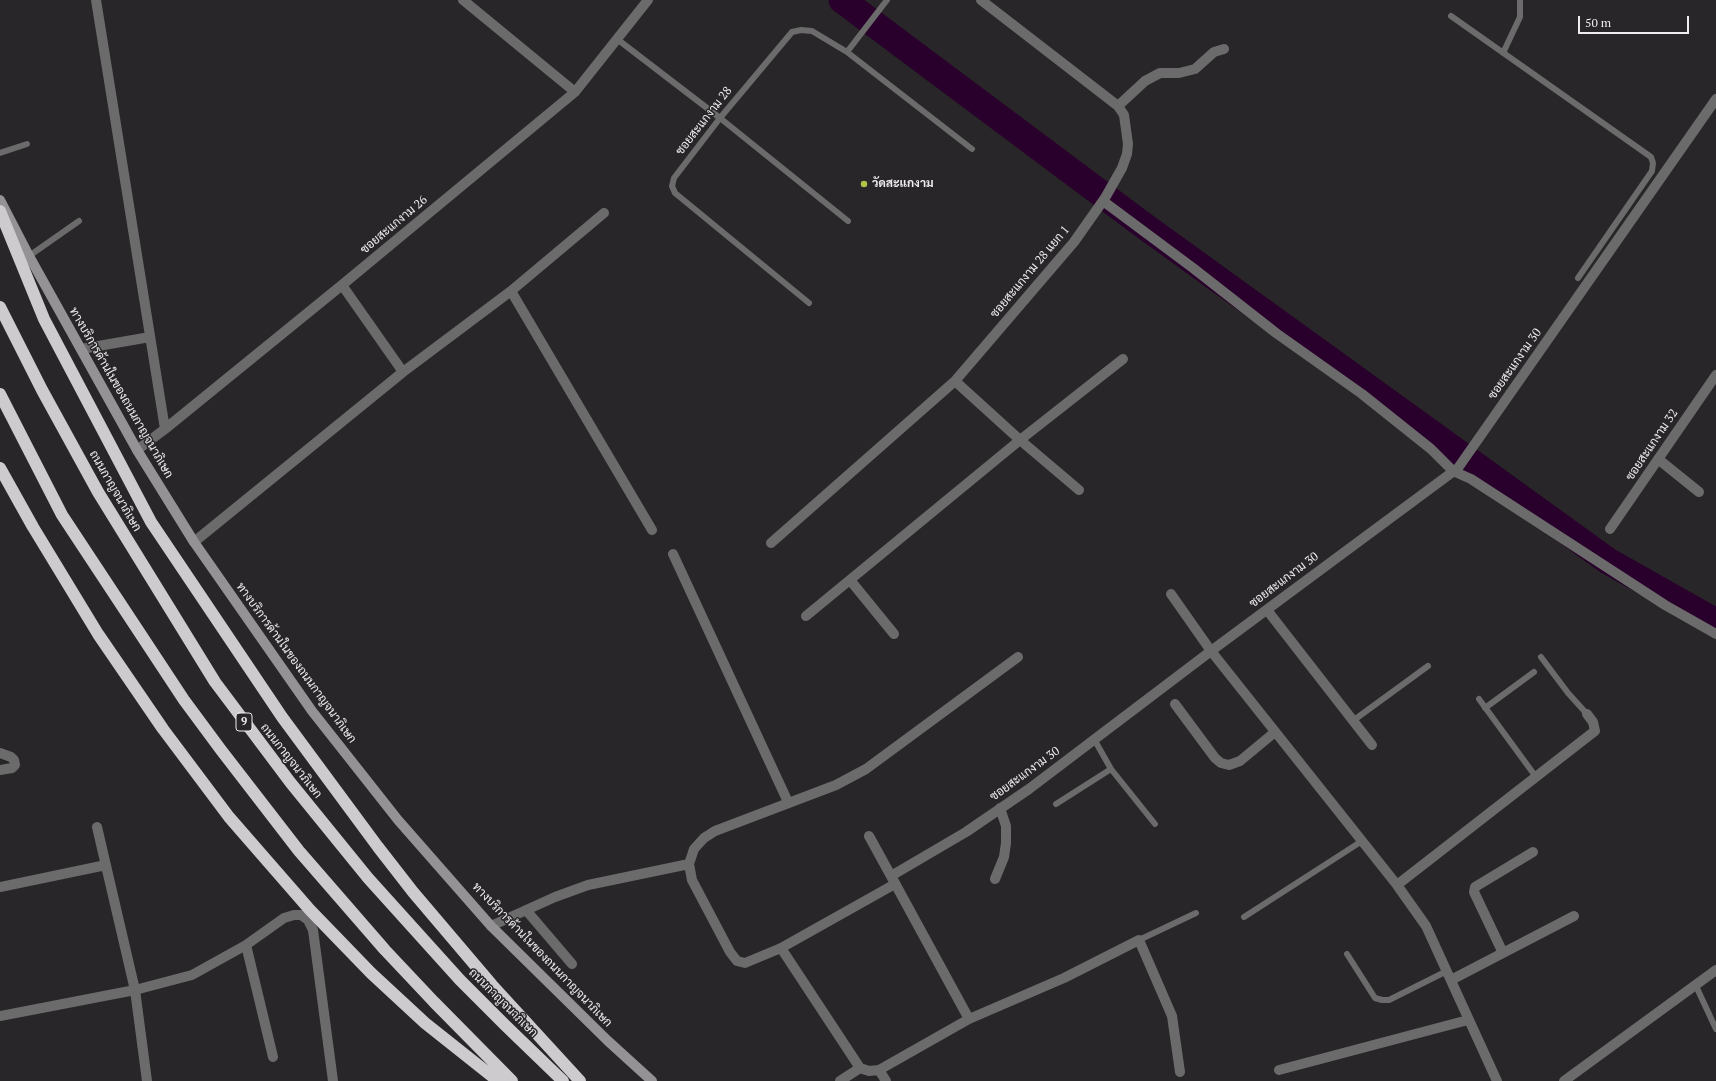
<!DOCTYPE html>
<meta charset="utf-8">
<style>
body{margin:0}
#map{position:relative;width:1716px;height:1081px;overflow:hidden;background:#282628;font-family:"PT Serif",serif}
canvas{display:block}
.scale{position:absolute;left:1578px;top:16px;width:111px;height:18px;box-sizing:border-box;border:2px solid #eeedee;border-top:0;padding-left:5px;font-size:12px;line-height:14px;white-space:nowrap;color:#eeedee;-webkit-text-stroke:3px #282628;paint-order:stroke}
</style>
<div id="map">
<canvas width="1716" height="1081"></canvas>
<div class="scale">50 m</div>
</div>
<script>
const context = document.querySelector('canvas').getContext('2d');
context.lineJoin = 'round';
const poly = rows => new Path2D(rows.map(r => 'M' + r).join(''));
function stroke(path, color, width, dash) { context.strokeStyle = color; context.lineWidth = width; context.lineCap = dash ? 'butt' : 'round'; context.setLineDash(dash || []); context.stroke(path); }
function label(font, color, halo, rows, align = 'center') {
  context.font = font + ' "PT Serif",Sarabun,serif'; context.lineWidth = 3; context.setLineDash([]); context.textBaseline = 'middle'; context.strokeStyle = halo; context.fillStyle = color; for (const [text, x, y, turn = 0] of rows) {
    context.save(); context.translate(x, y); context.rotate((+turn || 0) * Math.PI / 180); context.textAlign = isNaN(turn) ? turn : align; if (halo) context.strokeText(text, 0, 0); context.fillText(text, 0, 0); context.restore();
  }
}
stroke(poly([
 [842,0,1143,225,1608,561,1716,622]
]), '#29002b', 27);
stroke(poly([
 [1451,16,1651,157,1653,163,1652,171,1578,278],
 [617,39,720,118,848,221],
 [847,52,972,149],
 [1503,53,1520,17,1520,0],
 [0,153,27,144],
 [29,256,79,221],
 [809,303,675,193,672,186,674,178,720,118,792,32,801,30,812,31,847,52,887,0],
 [1541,657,1568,693,1587,714],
 [1479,699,1536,777],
 [1485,708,1534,672],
 [1354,720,1428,666],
 [1111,769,1155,824],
 [1056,804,1111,769,1094,739],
 [1244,917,1362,841],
 [1139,940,1196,913],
 [1347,954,1375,998,1382,1000,1389,1000,1447,971],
 [1696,986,1716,1029]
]), '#6c6b6c', 6);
stroke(poly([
 [96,0,165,429],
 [463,0,575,92],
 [1118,106,1145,81,1160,73,1179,73,1195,69,1214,52,1224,49],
 [1103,201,1193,268,1276,333,1362,394,1431,449,1453,471,1471,479,1665,605,1716,634],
 [342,285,403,372],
 [511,291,652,530],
 [81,349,150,337],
 [955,381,1020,440,1079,490],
 [137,450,165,429,342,285,575,92,648,0],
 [1658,459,1699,492],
 [1610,529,1716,375],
 [194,542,403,372,511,291,604,213],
 [771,543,955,381,1074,242,1105,198,1122,168,1127,154,1128,144,1124,115,1118,106,981,0],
 [673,554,788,802],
 [850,580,894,634],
 [1171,594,1211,651,1397,885,1426,926,1497,1081],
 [1267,610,1372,745],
 [806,616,1020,440,1123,359],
 [1175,704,1215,758,1221,763,1229,765,1240,761,1275,732],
 [0,753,11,757,14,760,15,765,12,768,0,770],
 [97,827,135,990,147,1081],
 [869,836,891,876],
 [689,864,694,849,704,838,715,831,836,785,866,769,1018,657],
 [995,879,1004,857,1006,843,1006,826,1000,808],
 [1397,885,1591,734,1595,731,1593,722,1587,714],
 [0,887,106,865],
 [526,910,572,964],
 [491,926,555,897,588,885,689,864,692,880,730,952,737,961,745,963,781,948,895,884],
 [246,945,273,1057],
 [781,948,860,1068,869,1071,879,1070],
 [1503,953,1474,892,1475,887,1533,852],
 [1451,980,1574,916],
 [0,1016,135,990,192,975,246,945,284,918,294,915,301,915,308,920,313,930,333,1081],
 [969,1019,891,876,966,832,1029,789,1211,651,1458,468,1716,99],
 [1279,1070,1468,1020],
 [840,1081,860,1068],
 [886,1081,879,1070,969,1019,1064,978,1139,940,1172,1016,1180,1072],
 [1564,1081,1716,970]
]), '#6c6b6c', 10);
stroke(poly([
 [0,200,29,256,137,450,194,542,312,711,398,820,491,926,608,1041,652,1081]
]), '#949294', 10);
stroke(poly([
 [0,211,44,319,151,522,282,717,378,847,413,892,492,985,580,1081],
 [0,307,42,390,98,492,215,682,290,782,368,878,460,980,506,1026,563,1081],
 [0,394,62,515,184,700,221,750,299,851,385,950,434,1002,512,1081],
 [0,468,33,527,98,634,163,729,229,817,310,910,371,973,425,1023,498,1081]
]), '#cecbce', 12);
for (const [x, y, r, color] of [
 [864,184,4,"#b3c24b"]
]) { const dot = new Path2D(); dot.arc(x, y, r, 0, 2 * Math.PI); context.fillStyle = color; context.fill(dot); stroke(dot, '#282628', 1.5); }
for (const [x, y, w] of [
 [244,722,16]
]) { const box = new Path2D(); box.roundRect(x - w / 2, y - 9, w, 18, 3); context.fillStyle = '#282628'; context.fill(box); stroke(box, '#eeedee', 1); }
label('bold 11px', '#eeedee', null, [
 ["9",244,722]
]);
label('12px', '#eeedee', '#282628', [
 ["ซอยสะแกงาม 28",704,121,-52],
 ["ซอยสะแกงาม 26",394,225,-40],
 ["ซอยสะแกงาม 28 แยก 1",1030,272,-50],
 ["ซอยสะแกงาม 30",1515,364,-55],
 ["ทางบริการด้านในของถนนกาญจนาภิเษก",121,393,60],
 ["ซอยสะแกงาม 32",1652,445,-56],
 ["ถนนกาญจนาภิเษก",115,491,60],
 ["ซอยสะแกงาม 30",1284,580,-37],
 ["ทางบริการด้านในของถนนกาญจนาภิเษก",296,663,54],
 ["ถนนกาญจนาภิเษก",291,761,52],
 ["ซอยสะแกงาม 30",1025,774,-36],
 ["ทางบริการด้านในของถนนกาญจนาภิเษก",542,955,46],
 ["ถนนกาญจนาภิเษก",503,1003,45]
]);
label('bold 12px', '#eeedee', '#282628', [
 ["วัดสะแกงาม",872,184]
], 'left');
</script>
